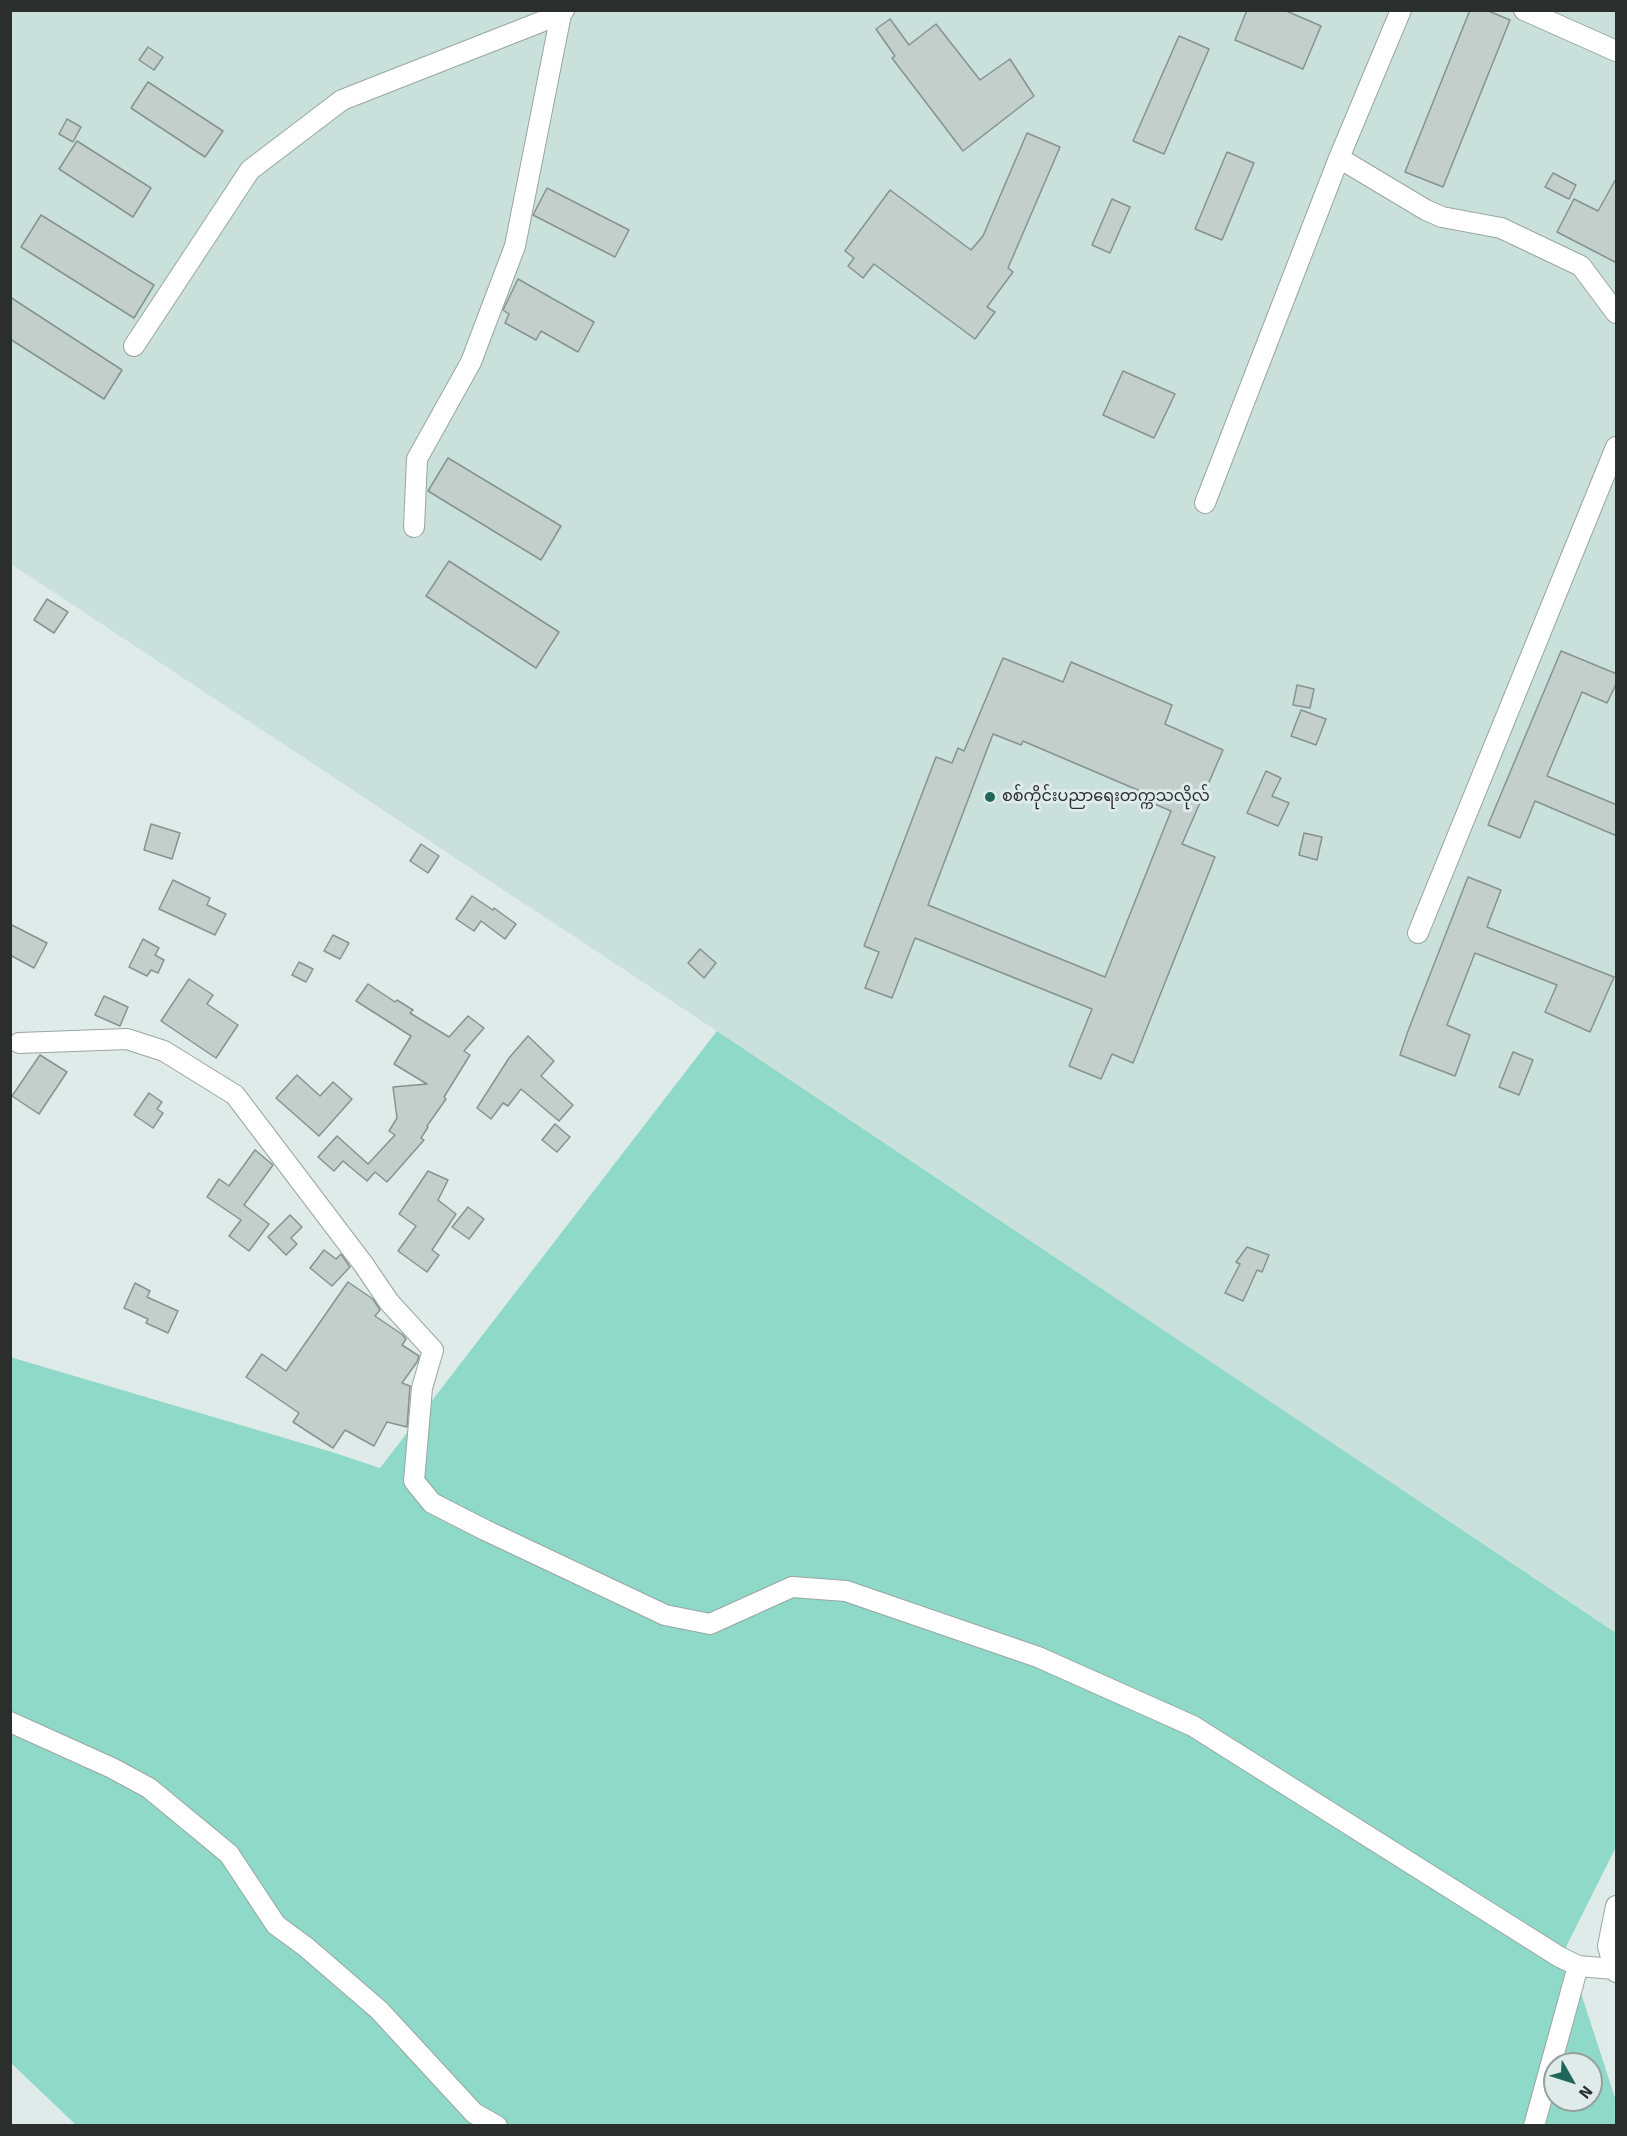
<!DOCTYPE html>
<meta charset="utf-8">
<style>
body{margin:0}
#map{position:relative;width:1627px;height:2136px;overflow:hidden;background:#deebe8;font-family:Signika,sans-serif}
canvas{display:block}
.frame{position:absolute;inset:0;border:12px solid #2a2f2d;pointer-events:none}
.north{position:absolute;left:1543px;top:2052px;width:60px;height:60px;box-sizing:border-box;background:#deebe8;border:2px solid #96a09d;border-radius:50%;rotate:129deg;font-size:16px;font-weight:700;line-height:24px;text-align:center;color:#2a2f2d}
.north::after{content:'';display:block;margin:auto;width:21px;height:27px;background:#1f6558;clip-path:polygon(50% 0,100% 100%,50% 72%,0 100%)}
</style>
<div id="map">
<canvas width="1627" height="2136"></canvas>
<div class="frame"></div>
<div class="north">N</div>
</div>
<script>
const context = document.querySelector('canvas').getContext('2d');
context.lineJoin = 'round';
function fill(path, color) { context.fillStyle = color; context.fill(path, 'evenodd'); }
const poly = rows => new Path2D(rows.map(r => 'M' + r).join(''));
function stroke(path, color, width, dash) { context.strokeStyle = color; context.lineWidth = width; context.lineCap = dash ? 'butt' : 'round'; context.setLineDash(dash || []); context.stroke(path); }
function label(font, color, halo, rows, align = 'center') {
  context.font = font + ' Signika,"Noto Sans Myanmar",sans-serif'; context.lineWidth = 6; context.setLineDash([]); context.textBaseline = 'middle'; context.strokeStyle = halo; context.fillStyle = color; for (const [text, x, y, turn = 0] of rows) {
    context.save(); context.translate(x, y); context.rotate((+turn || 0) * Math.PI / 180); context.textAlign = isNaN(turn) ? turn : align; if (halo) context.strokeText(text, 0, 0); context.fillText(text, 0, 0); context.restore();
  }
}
fill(poly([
 [10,11,1616,11,1616,1633,717,1031,11,564]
]), '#cae0db');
fill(poly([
 [717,1031,1616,1633,1616,1847,1566,1947,1616,2101,1616,2125,76,2125,11,2063,10,1357,332,1452,380,1468],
 [1555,2064,1591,2064,1591,2100,1555,2100]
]), '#8ed9c8');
const building = poly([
 [1247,10,1284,10,1321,26,1303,69,1235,40,1247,10],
 [1470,10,1486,10,1510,20,1443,187,1405,172,1470,10],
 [890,19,909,45,936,24,980,80,1010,59,1034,96,963,151,892,58,895,56,876,29,890,19],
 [1179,36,1209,49,1164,154,1133,141,1179,36],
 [148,47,163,57,154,70,139,60,148,47],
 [148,82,223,131,205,157,131,108,148,82],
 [67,119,81,127,73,142,59,134,67,119],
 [1027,133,1060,147,1008,268,1013,272,987,307,995,312,975,339,874,264,863,278,848,266,854,258,845,251,890,190,971,250,983,236,1027,133],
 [77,141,151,188,133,217,59,169,77,141],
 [1227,152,1254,163,1222,240,1195,229,1227,152],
 [1553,173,1576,185,1569,199,1545,187,1553,173],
 [1617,177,1617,263,1557,232,1574,199,1598,211,1617,177],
 [547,188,629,230,615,257,533,215,547,188],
 [1112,199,1130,207,1110,253,1092,245,1112,199],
 [41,215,154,285,134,318,21,247,41,215],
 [518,279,594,322,578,352,541,331,536,340,505,323,509,314,503,310,518,279],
 [10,297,122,370,104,399,10,339,10,297],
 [1123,371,1175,394,1154,438,1103,415,1123,371],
 [448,458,561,526,541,560,428,491,448,458],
 [449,561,559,632,536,668,426,596,449,561],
 [47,599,68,612,54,633,34,620,47,599],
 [1561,651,1617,674,1617,682,1607,703,1582,692,1547,776,1617,805,1617,836,1535,801,1520,838,1488,825,1561,651],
 [1003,658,1063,682,1071,662,1172,705,1165,724,1223,750,1182,844,1215,857,1133,1063,1112,1054,1101,1079,1069,1066,1092,1009,915,938,892,998,865,988,879,952,864,946,936,757,952,763,958,748,964,751,1003,658],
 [993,734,1021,745,1023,741,1147,794,1145,800,1171,811,1105,977,928,905,993,734],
 [1297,685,1314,689,1310,708,1293,705,1297,685],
 [1301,710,1326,719,1316,745,1291,736,1301,710],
 [1266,771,1281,778,1272,796,1289,803,1278,826,1247,813,1266,771],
 [151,824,180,833,172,859,144,850,151,824],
 [1304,833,1322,837,1317,860,1299,855,1304,833],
 [421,844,439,856,428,873,410,861,421,844],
 [1468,877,1501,890,1487,927,1614,977,1590,1032,1545,1012,1557,985,1475,953,1447,1025,1470,1035,1455,1076,1400,1055,1408,1031,1468,877],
 [173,880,210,898,207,905,226,914,215,935,159,909,173,880],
 [472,896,493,910,494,908,516,924,505,939,481,921,474,931,456,919,472,896],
 [10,924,47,943,34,968,10,955,10,924],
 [333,935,349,943,340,959,324,951,333,935],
 [143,939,159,948,155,955,164,960,158,973,151,970,147,976,129,967,143,939],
 [700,949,716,963,704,978,688,963,700,949],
 [299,962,313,969,306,982,292,975,299,962],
 [189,979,213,995,207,1004,238,1025,216,1058,161,1021,189,979],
 [368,984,395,1002,397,1000,413,1010,410,1013,449,1037,468,1016,484,1028,464,1051,470,1055,444,1097,446,1099,427,1126,428,1127,421,1138,424,1140,387,1182,375,1172,367,1181,343,1161,334,1171,318,1157,337,1136,368,1164,395,1135,389,1131,397,1118,393,1087,427,1084,394,1064,411,1036,356,1001,368,984],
 [104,996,128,1007,120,1026,95,1015,104,996],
 [528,1036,554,1061,541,1076,573,1105,559,1121,521,1089,508,1106,503,1103,491,1119,477,1108,509,1058,528,1036],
 [1513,1052,1533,1060,1519,1095,1499,1087,1513,1052],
 [40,1055,67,1072,39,1114,12,1096,40,1055],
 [297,1075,320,1096,333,1082,352,1099,319,1136,276,1098,297,1075],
 [149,1093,162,1102,157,1109,163,1113,153,1128,134,1115,149,1093],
 [555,1124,570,1137,557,1152,542,1140,555,1124],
 [255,1150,273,1165,244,1205,269,1224,249,1251,229,1236,241,1220,207,1197,219,1179,229,1186,255,1150],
 [428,1171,448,1180,438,1200,456,1214,432,1250,439,1255,427,1272,398,1251,416,1226,399,1214,428,1171],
 [468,1207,484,1219,469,1239,452,1227,468,1207],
 [290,1215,302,1227,291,1238,297,1244,286,1255,268,1237,290,1215],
 [1247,1247,1269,1255,1262,1272,1257,1270,1243,1301,1225,1293,1240,1264,1236,1262,1247,1247],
 [324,1250,336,1259,341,1254,350,1267,332,1286,310,1268,324,1250],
 [348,1282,373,1299,380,1310,375,1316,403,1335,406,1339,402,1345,419,1356,417,1362,402,1383,410,1386,407,1427,387,1422,374,1446,345,1430,333,1448,293,1422,299,1413,246,1377,262,1354,286,1371,348,1282],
 [135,1283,150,1291,147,1297,178,1311,168,1333,146,1323,148,1319,124,1308,135,1283]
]);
fill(building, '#c2cfcb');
stroke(building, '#86938f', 1.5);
const minor = poly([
 [1524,10,1616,51],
 [1339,158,1426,210,1442,217,1501,228,1581,266,1616,313],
 [134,346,250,170,342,100,561,14],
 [1205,503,1339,158,1401,10],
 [414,527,417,459,471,362,515,246,561,14,564,10],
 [1418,933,1616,447],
 [19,1043,127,1039,164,1051,235,1095,364,1265,389,1302,433,1350,422,1388,414,1481,432,1503,485,1530,665,1615,710,1624,792,1587,846,1591,1038,1657,1193,1726,1558,1956,1578,1966,1614,1969],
 [10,1722,112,1768,149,1788,229,1854,276,1925,306,1947,379,2010,474,2113,497,2126],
 [1616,1906,1608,1946,1614,1969,1616,1972],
 [1534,2126,1578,1966]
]);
stroke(minor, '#99a6a2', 22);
stroke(minor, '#fff', 20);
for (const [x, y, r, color] of [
 [990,797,6,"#1f6558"]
]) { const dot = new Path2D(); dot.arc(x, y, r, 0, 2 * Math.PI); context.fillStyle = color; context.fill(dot); stroke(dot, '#deebe8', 2); }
label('16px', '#2a2f2d', '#deebe8', [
 ["စစ်ကိုင်းပညာရေးတက္ကသလိုလ်",1002,797]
], 'left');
</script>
